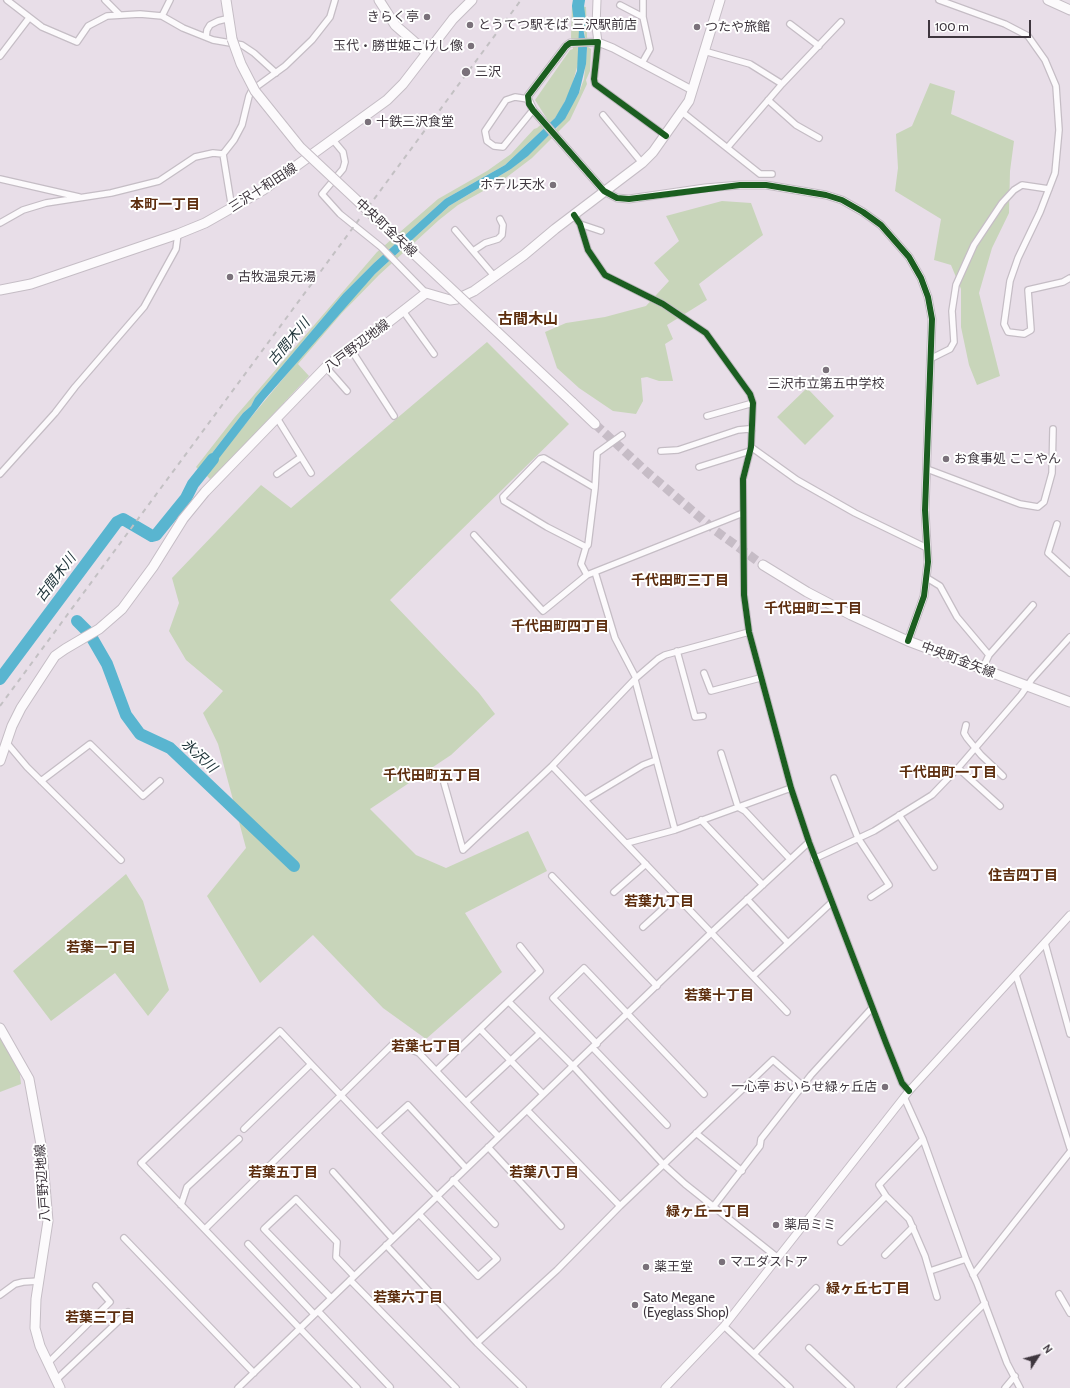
<!DOCTYPE html>
<meta charset="utf-8">
<style>
body{margin:0}
#map{position:relative;width:1070px;height:1388px;overflow:hidden;background:#e8dee8;font-family:Cabin,sans-serif}
canvas{display:block}
.north{position:absolute;left:1018px;top:1336px;width:40px;height:40px;-webkit-text-stroke:3px #fff;paint-order:stroke;rotate:54deg;font-size:11px;font-weight:700;line-height:16px;text-align:center;color:#3e363e}
.north::after{content:'';display:block;margin:auto;width:14px;height:18px;background:#3e363e;clip-path:polygon(50% 0,100% 100%,50% 72%,0 100%)}
.scale{position:absolute;left:928px;top:20px;width:103px;height:18px;box-sizing:border-box;border:2px solid #3e363e;border-top:0;padding-left:5px;font-size:12px;line-height:14px;white-space:nowrap;color:#3e363e;-webkit-text-stroke:3px #fff;paint-order:stroke}
</style>
<div id="map">
<canvas width="1070" height="1388"></canvas>
<div class="north">N</div>
<div class="scale">100 m</div>
</div>
<script>
const context = document.querySelector('canvas').getContext('2d');
context.lineJoin = 'round';
function fill(path, color) { context.fillStyle = color; context.fill(path, 'evenodd'); }
const poly = rows => new Path2D(rows.map(r => 'M' + r).join(''));
function stroke(path, color, width, dash) { context.strokeStyle = color; context.lineWidth = width; context.lineCap = dash ? 'butt' : 'round'; context.setLineDash(dash || []); context.stroke(path); }
function label(font, color, halo, rows, align = 'center') {
  context.font = font + ' Cabin,"Noto Sans JP",sans-serif'; context.lineWidth = 4; context.setLineDash([]); context.textBaseline = 'middle'; context.strokeStyle = halo; context.fillStyle = color; for (const [text, x, y, turn = 0] of rows) {
    context.save(); context.translate(x, y); context.rotate((+turn || 0) * Math.PI / 180); context.textAlign = isNaN(turn) ? turn : align; if (halo) context.strokeText(text, 0, 0); context.fillText(text, 0, 0); context.restore();
  }
}
fill(poly([
 [572,5,577,6,579,19,579,60,571,89,561,109,555,118,505,165,445,199,374,263,343,294,255,398,251,406,243,413,199,470,196,467,235,417,377,252,438,199,487,171,511,154,534,129,537,128,547,119,535,100,570,50,573,49,571,37],
 [580,6,586,7,587,36,588,47,591,49,590,71,586,80,587,84,570,120,532,158,503,180,458,205,439,220,379,275,342,313,298,364,309,376,218,473,210,479,206,475,217,458,322,332,375,274,449,206,511,169,557,128,579,93,584,79,587,48],
 [930,83,955,91,951,114,1014,141,1010,171,1009,213,992,248,979,293,1000,376,977,385,969,365,961,327,961,289,951,265,934,260,941,219,895,191,898,168,896,134,912,126],
 [722,201,751,203,763,235,699,284,707,300,667,325,673,339,665,344,673,381,659,381,647,377,641,378,643,401,636,414,613,411,579,388,557,368,545,332,566,323,605,317,646,306,669,281,654,263,679,241,666,216],
 [487,342,569,424,390,600,479,693,495,714,451,755,370,809,416,855,446,868,528,831,547,871,465,913,502,972,426,1039,383,1008,313,935,260,983,207,896,246,848,218,744,203,713,223,691,186,660,169,631,179,603,172,578,261,485,291,508],
 [807,388,834,416,805,445,777,417],
 [126,874,143,901,169,990,148,1016,115,973,51,1021,13,971],
 [0,1034,19,1065,21,1084,0,1092]
]), '#c8d5ba');
fill(poly([
 [577,6,580,6,584,20,583,28,587,48,586,64,579,93,565,119,528,156,511,169,449,206,375,274,265,399,206,475,199,470,243,413,251,406,255,398,343,294,374,263,445,199,505,165,555,118,565,101,577,71,579,29]
]), '#59b5d0');
stroke(poly([
 [579,0,578,6,580,22],
 [77,621,89,633],
 [92,638,107,664,126,715,140,734,170,748,294,866],
 [0,679,117,522,123,519,152,536,156,535,186,498,193,484,213,459]
]), '#59b5d0', 12);
stroke(poly([
 [595,424,647,472,716,531,763,565]
]), '#c6bcc6', 9, [9, 4.5]);
const minor = poly([
 [7,0,42,27,77,42,88,26,107,16,140,14,162,16,183,28,213,40,242,45,254,53,276,73],
 [105,0,119,14],
 [643,0,643,17],
 [939,0,1005,24,1028,36,1045,60,1056,86,1059,130,1055,173,1040,212,1018,258,1010,281,1004,324,1008,332,1024,334,1031,330,1028,290,1063,282,1070,278],
 [620,5,643,17,650,49,642,63],
 [162,16,170,0],
 [790,24,819,46],
 [206,37,207,30,210,25,218,21,230,18],
 [598,42,594,79,595,84,666,136],
 [704,51,750,64,782,84],
 [0,56,29,18],
 [528,99,515,97,506,100,485,131,487,141,494,146,503,147,533,110],
 [768,100,796,125,819,138],
 [682,112,760,174,772,174],
 [603,115,642,163],
 [333,140,343,152,345,162,343,169,322,194,340,214,381,247,426,293],
 [727,148,782,84,841,22],
 [223,154,232,209],
 [0,179,79,197],
 [574,215,580,224,588,250,605,275,663,304,706,333,750,394,753,403,751,447,743,479,744,595,749,632,791,788,809,842,886,1043,902,1083,909,1091],
 [0,223,23,210,46,203,111,193,159,181,195,157,213,153,223,154,234,140,242,125,249,96,252,90,285,66,312,40,330,17,335,0],
 [580,224,601,231],
 [455,230,495,277],
 [473,251,485,243,498,239,502,235,503,225,500,219],
 [403,311,434,354],
 [350,348,394,416],
 [932,358,950,349,954,342,952,311,956,285,974,245,1002,203,1014,190,1022,185,1049,189],
 [326,367,347,391],
 [707,416,753,403],
 [277,418,311,473],
 [751,447,797,480,855,513,927,548],
 [661,451,678,450,738,430,748,429,752,431],
 [699,467,750,451],
 [927,469,1020,504,1038,507,1044,502,1052,473,1053,429],
 [0,474,55,413,75,387,144,307,176,249,178,234],
 [277,474,301,457],
 [595,488,597,453,622,435],
 [1057,524,1048,553,1070,573],
 [474,535,543,611,587,575,743,513],
 [586,547,588,545,595,488,544,458,540,459,503,497,504,501,547,527,586,547,581,564,587,575],
 [595,572,615,638,636,678],
 [927,578,940,586,957,617,989,655,982,670],
 [749,632,665,655,658,659,636,678,552,766,787,1012],
 [677,651,695,717,703,716],
 [989,655,1033,605],
 [704,673,711,691,760,678],
 [635,680,675,830],
 [966,725,964,733,967,738,981,755,1003,776],
 [6,742,27,767,121,860],
 [721,753,738,807,745,811,790,859],
 [958,768,1000,806],
 [834,778,858,838,889,885,871,897],
 [41,781,90,744,143,796,160,781],
 [444,783,463,850,552,766],
 [585,800,643,765,656,760],
 [899,815,934,867],
 [701,820,763,885],
 [627,843,675,830,791,788],
 [814,859,874,831,932,795,958,768,1021,695,1032,679,1070,637],
 [552,876,657,986],
 [614,892,646,864],
 [747,899,788,943],
 [643,927,677,896],
 [1045,943,1070,1034],
 [1016,975,1070,1148],
 [753,976,831,903],
 [509,1002,573,1066,663,1164,685,1184,778,1258],
 [480,1029,543,1094],
 [597,1044,553,998,584,968,704,1094],
 [593,1048,667,1125],
 [311,1064,497,1259,478,1276,419,1214],
 [436,1071,540,971,520,946],
 [904,1097,923,1139,966,1259,977,1283,1007,1363,1020,1388],
 [466,1102,540,1033],
 [527,1110,620,1206],
 [244,1129,311,1064,280,1031,141,1163,357,1388],
 [377,1133,408,1105,466,1168],
 [696,1133,742,1171],
 [923,1139,879,1185,886,1196,909,1219,925,1256,937,1297],
 [488,1147,561,1226],
 [333,1172,392,1238],
 [453,1180,495,1224],
 [181,1205,187,1187,239,1139],
 [713,1207,760,1146,761,1139,811,1075,872,1008],
 [205,1229,395,1042,419,1053,499,1137],
 [124,1238,254,1373],
 [841,1242,886,1196],
 [248,1244,314,1314],
 [386,1245,477,1343,523,1388],
 [885,1255,913,1227],
 [930,1271,966,1259],
 [973,1275,1070,1152],
 [350,1280,456,1388],
 [1059,1294,1070,1313],
 [0,1295,15,1284,23,1282,39,1281],
 [331,1298,264,1229,296,1199,337,1242,336,1257,354,1276],
 [318,1311,390,1387],
 [724,1326,790,1388],
 [477,1343,557,1270,620,1206,773,1060,803,1086],
 [809,1348,851,1388],
 [754,1354,816,1288],
 [48,1363,110,1302,96,1286],
 [56,1380,128,1312],
 [238,1388,712,932,809,842],
 [900,1388,985,1303],
 [1005,1388,1015,1376]
]);
const tertiary = poly([
 [597,0,596,27,598,42,613,48,692,90],
 [598,42,570,43,566,46,528,96,528,99,533,110,604,191,617,198,629,199,705,188,740,185,766,185,826,195,842,200,863,212,881,225,909,257,921,278,928,297,932,319,925,510,928,562,924,596,908,641],
 [665,1388,724,1326,909,1091,1070,915]
]);
const primary = poly([
 [226,0,232,39],
 [379,0,395,25,427,53],
 [1048,0,1070,10],
 [0,290,31,284,178,234,205,223,263,190,387,100,403,84,453,19,472,0],
 [572,402,595,424],
 [763,565,807,592,851,615,908,641,1070,702],
 [0,761,12,726,21,708,55,656,65,649,99,629,122,609,153,567,183,519,205,492,326,367,350,348,376,332,426,293,450,300,457,299,474,291,524,255,555,229,642,163,653,152,689,101,720,0],
 [0,1028,29,1079,42,1150,48,1221,36,1299,35,1328,40,1346,60,1388]
]);
stroke(minor, '#c5bdc5', 8);
stroke(tertiary, '#c5bdc5', 9);
stroke(primary, '#c5bdc5', 11);
stroke(minor, '#fcfafc', 5.5);
stroke(tertiary, '#fcfafc', 7);
stroke(primary, '#fcfafc', 9);
stroke(poly([
 [0,706,521,0]
]), '#c3c0c3', 2, [5, 5]);
const primaryBridge = poly([
 [232,39,241,64,255,91,300,147,572,402]
]);
stroke(primaryBridge, '#c5bdc5', 11, []);
stroke(primaryBridge, '#fcfafc', 9);
stroke(poly([
 [666,136,595,84,594,79,598,42,570,43,566,46,528,96,529,104,533,110,604,191,617,198,629,199,740,185,766,185,826,195,842,200,863,212,881,225,909,257,921,278,928,297,932,319,925,510,928,562,924,596,908,641],
 [574,215,580,224,588,250,605,275,663,304,706,333,750,394,753,403,751,447,743,479,744,595,749,632,791,788,809,842,886,1043,902,1083,909,1091]
]), '#1b5e20', 6);
for (const [x, y, r, color] of [
 [427,17,4,"#7a717a"],
 [470,25,4,"#7a717a"],
 [697,27,4,"#7a717a"],
 [471,46,4,"#7a717a"],
 [466,72,5,"#7a717a"],
 [368,122,4,"#7a717a"],
 [553,185,4,"#7a717a"],
 [230,277,4,"#7a717a"],
 [826,370,4,"#7a717a"],
 [946,459,4,"#7a717a"],
 [885,1087,4,"#7a717a"],
 [776,1225,4,"#7a717a"],
 [722,1262,4,"#7a717a"],
 [646,1267,4,"#7a717a"],
 [635,1305,4,"#7a717a"]
]) { const dot = new Path2D(); dot.arc(x, y, r, 0, 2 * Math.PI); context.fillStyle = color; context.fill(dot); stroke(dot, '#fff', 1.5); }
label('13px', '#3e363e', '#fff', [
 ["きらく亭",419,17,"right"],
 ["とうてつ駅そば 三沢駅前店",478,25],
 ["つたや旅館",705,27],
 ["玉代・勝世姫こけし像",463,46,"right"],
 ["三沢",475,72],
 ["十鉄三沢食堂",376,122],
 ["ホテル天水",545,185,"right"],
 ["古牧温泉元湯",238,277],
 ["三沢市立第五中学校",826,384,"center"],
 ["お食事処 ここやん",954,459],
 ["一心亭 おいらせ緑ヶ丘店",877,1087,"right"],
 ["薬局ミミ",784,1225],
 ["マエダストア",730,1262],
 ["薬王堂",654,1267],
 ["Sato Megane",643,1298],
 ["(Eyeglass Shop)",643,1313]
], 'left');
label('13px', '#3e363e', '#fff', [
 ["三沢十和田線",263,188,-33],
 ["中央町金矢線",386,228,43],
 ["八戸野辺地線",357,346,-37],
 ["中央町金矢線",958,660,21],
 ["八戸野辺地線",43,1183,-94]
]);
label('bold 14px', '#5d2e0f', '#fff', [
 ["本町一丁目",165,205],
 ["千代田町三丁目",680,581],
 ["千代田町二丁目",813,609],
 ["千代田町四丁目",560,627],
 ["千代田町一丁目",948,773],
 ["千代田町五丁目",432,776],
 ["住吉四丁目",1023,876],
 ["若葉九丁目",659,902],
 ["若葉一丁目",101,948],
 ["若葉十丁目",719,996],
 ["若葉七丁目",426,1047],
 ["若葉五丁目",283,1173],
 ["若葉八丁目",544,1173],
 ["緑ヶ丘一丁目",708,1212],
 ["緑ヶ丘七丁目",868,1289],
 ["若葉六丁目",408,1298],
 ["若葉三丁目",100,1318]
]);
label('italic 14px', '#1c3137', '#fff', [
 ["古間木川",289,342,-50],
 ["古間木川",56,578,-53],
 ["氷沢川",199,756,43]
]);
label('bold 15px', '#5d2e0f', '#fff', [
 ["古間木山",528,320]
]);
</script>
